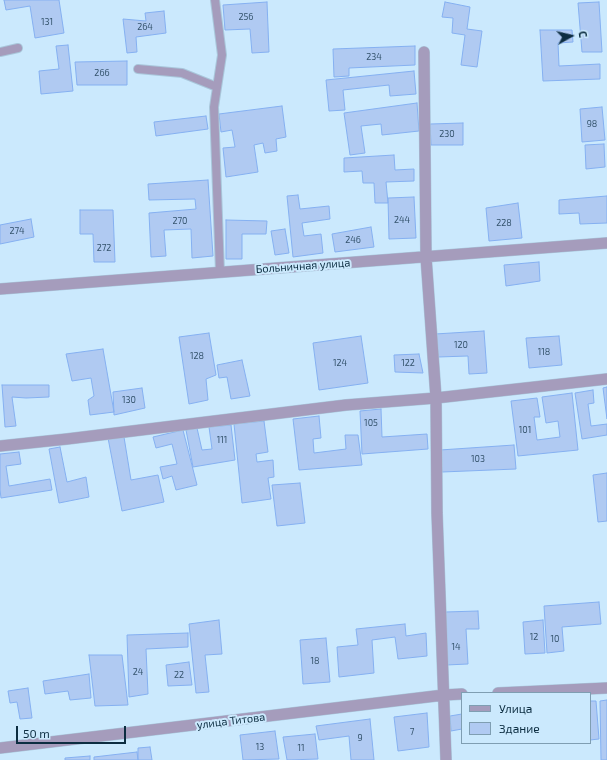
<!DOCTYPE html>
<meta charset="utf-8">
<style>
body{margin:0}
#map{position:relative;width:607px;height:760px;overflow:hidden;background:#cbe9fd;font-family:"Exo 2",sans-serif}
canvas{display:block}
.legend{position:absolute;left:461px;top:692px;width:130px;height:52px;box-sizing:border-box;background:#cbe9fd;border:1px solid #7f9eb2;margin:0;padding:5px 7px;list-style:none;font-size:12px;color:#0c2d41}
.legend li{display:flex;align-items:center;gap:8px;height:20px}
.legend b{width:20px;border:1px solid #7f9eb2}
.north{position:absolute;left:551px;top:16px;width:40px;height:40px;-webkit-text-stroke:3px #cbe9fd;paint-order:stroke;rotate:82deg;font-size:11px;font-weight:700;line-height:16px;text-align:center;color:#0c2d41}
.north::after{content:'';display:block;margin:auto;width:14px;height:18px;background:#0c2d41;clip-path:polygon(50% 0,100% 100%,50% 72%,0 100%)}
.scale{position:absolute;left:16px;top:726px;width:110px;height:18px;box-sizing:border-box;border:2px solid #0c2d41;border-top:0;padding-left:5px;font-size:12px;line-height:14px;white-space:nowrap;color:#0c2d41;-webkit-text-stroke:3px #cbe9fd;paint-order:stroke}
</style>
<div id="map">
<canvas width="607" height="760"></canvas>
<ul class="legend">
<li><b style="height:5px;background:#a59cbc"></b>Улица</li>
<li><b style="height:11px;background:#b0caf2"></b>Здание</li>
</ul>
<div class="north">С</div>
<div class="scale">50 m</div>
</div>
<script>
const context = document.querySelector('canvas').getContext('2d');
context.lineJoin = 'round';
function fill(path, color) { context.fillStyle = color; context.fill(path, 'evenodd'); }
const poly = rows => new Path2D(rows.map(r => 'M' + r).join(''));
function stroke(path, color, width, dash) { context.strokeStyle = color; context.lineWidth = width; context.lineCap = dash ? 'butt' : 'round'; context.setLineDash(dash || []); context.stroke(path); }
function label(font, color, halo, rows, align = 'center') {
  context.font = font + ' "Exo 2",sans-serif'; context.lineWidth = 4; context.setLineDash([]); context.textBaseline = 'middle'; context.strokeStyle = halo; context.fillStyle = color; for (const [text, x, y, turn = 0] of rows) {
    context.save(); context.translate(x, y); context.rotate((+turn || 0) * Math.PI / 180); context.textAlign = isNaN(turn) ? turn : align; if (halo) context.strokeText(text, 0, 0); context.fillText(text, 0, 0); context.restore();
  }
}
const building = poly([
 [4,0,59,0,64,33,35,38,30,6,6,10,4,0],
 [267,2,269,52,252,53,250,29,225,30,223,5,267,2],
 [445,2,470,7,467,29,482,31,477,67,461,65,465,35,452,33,453,18,442,17,445,2],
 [599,2,602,52,582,52,578,3,599,2],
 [164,11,166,33,136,37,137,52,127,53,123,19,146,21,145,13,164,11],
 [540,30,572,30,573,42,558,43,559,66,600,64,600,79,543,81,540,30],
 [68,45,73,91,41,94,39,71,59,69,56,46,68,45],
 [415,46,415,65,349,68,349,76,334,77,333,49,415,46],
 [127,61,127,85,77,85,75,62,127,61],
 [414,71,416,94,390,96,389,85,343,90,345,110,329,111,326,80,414,71],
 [417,103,419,131,382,135,381,124,361,126,365,153,350,155,344,113,417,103],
 [282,106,286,137,276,139,277,151,265,153,263,143,254,145,258,172,226,177,223,148,235,147,232,130,221,132,219,114,282,106],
 [602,107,605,140,582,142,580,109,602,107],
 [206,116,208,129,156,136,154,122,206,116],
 [463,123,463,145,431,145,430,124,463,123],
 [604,144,605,167,586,169,585,145,604,144],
 [394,155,395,170,414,169,414,181,386,182,388,203,375,203,374,183,363,183,362,171,344,172,344,158,394,155],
 [208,180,213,256,192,258,191,229,164,230,166,256,151,257,149,213,196,209,195,199,149,200,148,184,208,180],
 [298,195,300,209,329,206,330,219,302,223,304,236,321,234,323,253,293,257,287,196,298,195],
 [607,196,607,223,580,224,579,213,559,214,559,200,607,196],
 [414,197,416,238,389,239,388,198,414,197],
 [518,203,522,238,489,241,486,208,518,203],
 [80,210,113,210,115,262,94,262,93,234,80,234,80,210],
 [31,219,34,237,0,244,0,225,31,219],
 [226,220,267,221,266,234,242,234,242,259,226,259,226,220],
 [371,227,374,247,335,252,332,234,371,227],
 [285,229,289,253,275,255,271,231,285,229],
 [539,262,540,281,506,286,504,265,539,262],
 [484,331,487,373,469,374,468,356,438,357,435,334,484,331],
 [209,333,216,375,206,379,208,400,189,404,179,337,209,333],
 [361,336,368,383,319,390,313,343,361,336],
 [559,336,562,365,529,368,526,338,559,336],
 [103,349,114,412,90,415,88,400,94,396,91,378,72,381,66,354,103,349],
 [419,354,423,373,395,372,394,355,419,354],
 [242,360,250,396,231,399,227,377,219,378,217,365,242,360],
 [2,385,49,385,49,397,26,398,12,397,16,426,5,427,2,385],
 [607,387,607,419,603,388,607,387],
 [142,388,145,408,114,415,113,392,142,388],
 [593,390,594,403,588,404,591,426,607,424,607,435,582,439,575,393,593,390],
 [572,393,578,450,518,456,511,401,537,398,540,417,534,417,537,440,560,437,558,421,546,423,542,397,572,393],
 [381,409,382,437,427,434,428,449,362,454,360,411,381,409],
 [319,416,321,438,313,439,314,453,346,449,345,435,358,435,362,465,299,470,293,419,319,416],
 [264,421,268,452,256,454,257,462,273,460,274,477,268,478,271,499,242,503,234,424,264,421],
 [231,425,235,460,193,467,186,430,197,428,202,450,212,449,209,427,231,425],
 [183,430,197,485,176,490,172,476,163,479,160,467,177,464,172,444,156,448,153,437,183,430],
 [124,437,131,480,158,475,164,502,122,511,108,438,124,437],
 [514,445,516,469,442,472,440,450,514,445],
 [60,447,67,482,86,477,89,497,59,503,49,449,60,447],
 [19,452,21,464,6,466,9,486,50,479,52,490,1,498,0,490,0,454,19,452],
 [607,473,607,521,598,522,593,475,607,473],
 [300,483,305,523,277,526,272,485,300,483],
 [599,602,601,624,562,627,564,651,547,653,544,606,599,602],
 [478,611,479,629,466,629,468,664,446,665,445,612,478,611],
 [219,620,222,654,205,655,209,692,196,693,189,624,219,620],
 [543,620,545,653,525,654,523,622,543,620],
 [405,624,406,636,426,633,427,656,398,659,395,637,372,640,374,673,339,677,337,647,358,645,356,629,405,624],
 [188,633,188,647,146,649,148,694,129,697,127,635,188,633],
 [326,638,330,682,303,684,300,640,326,638],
 [89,655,122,655,128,705,95,706,89,655],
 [189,662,192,685,168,686,166,665,189,662],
 [89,674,91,698,70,700,68,691,45,694,43,681,89,674],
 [28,688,32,718,20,719,17,702,10,703,8,691,28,688],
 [607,700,607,760,601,760,600,701,607,700],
 [590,701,596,701,599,739,590,740,590,701],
 [427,713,429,747,398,751,394,717,427,713],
 [462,714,462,729,451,731,450,716,462,714],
 [370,719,374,760,351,760,349,736,319,740,316,726,370,719],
 [275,731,279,759,243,760,240,735,275,731],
 [315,734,318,759,287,760,283,737,315,734],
 [150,747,152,760,138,760,138,748,150,747],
 [137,752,138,760,94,760,94,757,137,752],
 [90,756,90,760,65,760,65,758,90,756]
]);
fill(building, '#b0caf2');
stroke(building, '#85b0f1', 1);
const service = poly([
 [215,0,222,55,214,107,220,272],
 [0,52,18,48],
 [138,69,182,73,217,87]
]);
const minor = poly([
 [424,52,426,257,436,398,437,513,446,760],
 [0,289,607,243],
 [0,446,67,439,346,405,436,398,607,379],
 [498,693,607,688],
 [0,748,444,695,462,694]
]);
stroke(service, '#a9c7db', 10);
stroke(minor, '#a9c7db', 12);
stroke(service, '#a59cbc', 8);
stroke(minor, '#a59cbc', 11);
label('9px', '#35546d', null, [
 ["256",246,17],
 ["131",47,22],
 ["264",145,27],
 ["234",374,57],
 ["266",102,73],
 ["98",592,124],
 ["230",447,134],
 ["244",402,220],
 ["270",180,221],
 ["228",504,223],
 ["274",17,231],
 ["246",353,240],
 ["272",104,248],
 ["120",461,345],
 ["118",544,352],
 ["128",197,356],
 ["124",340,363],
 ["122",408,363],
 ["130",129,400],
 ["105",371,423],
 ["101",525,430],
 ["111",222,440],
 ["103",478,459],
 ["12",534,637],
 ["10",555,639],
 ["14",456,647],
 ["18",315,661],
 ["24",138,672],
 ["22",179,675],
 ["7",412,732],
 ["9",360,738],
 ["13",260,747],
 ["11",301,748]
]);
label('11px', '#0c2d41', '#cbe9fd', [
 ["Больничная улица",303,266,-4],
 ["улица Титова",231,721,-7]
]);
</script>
